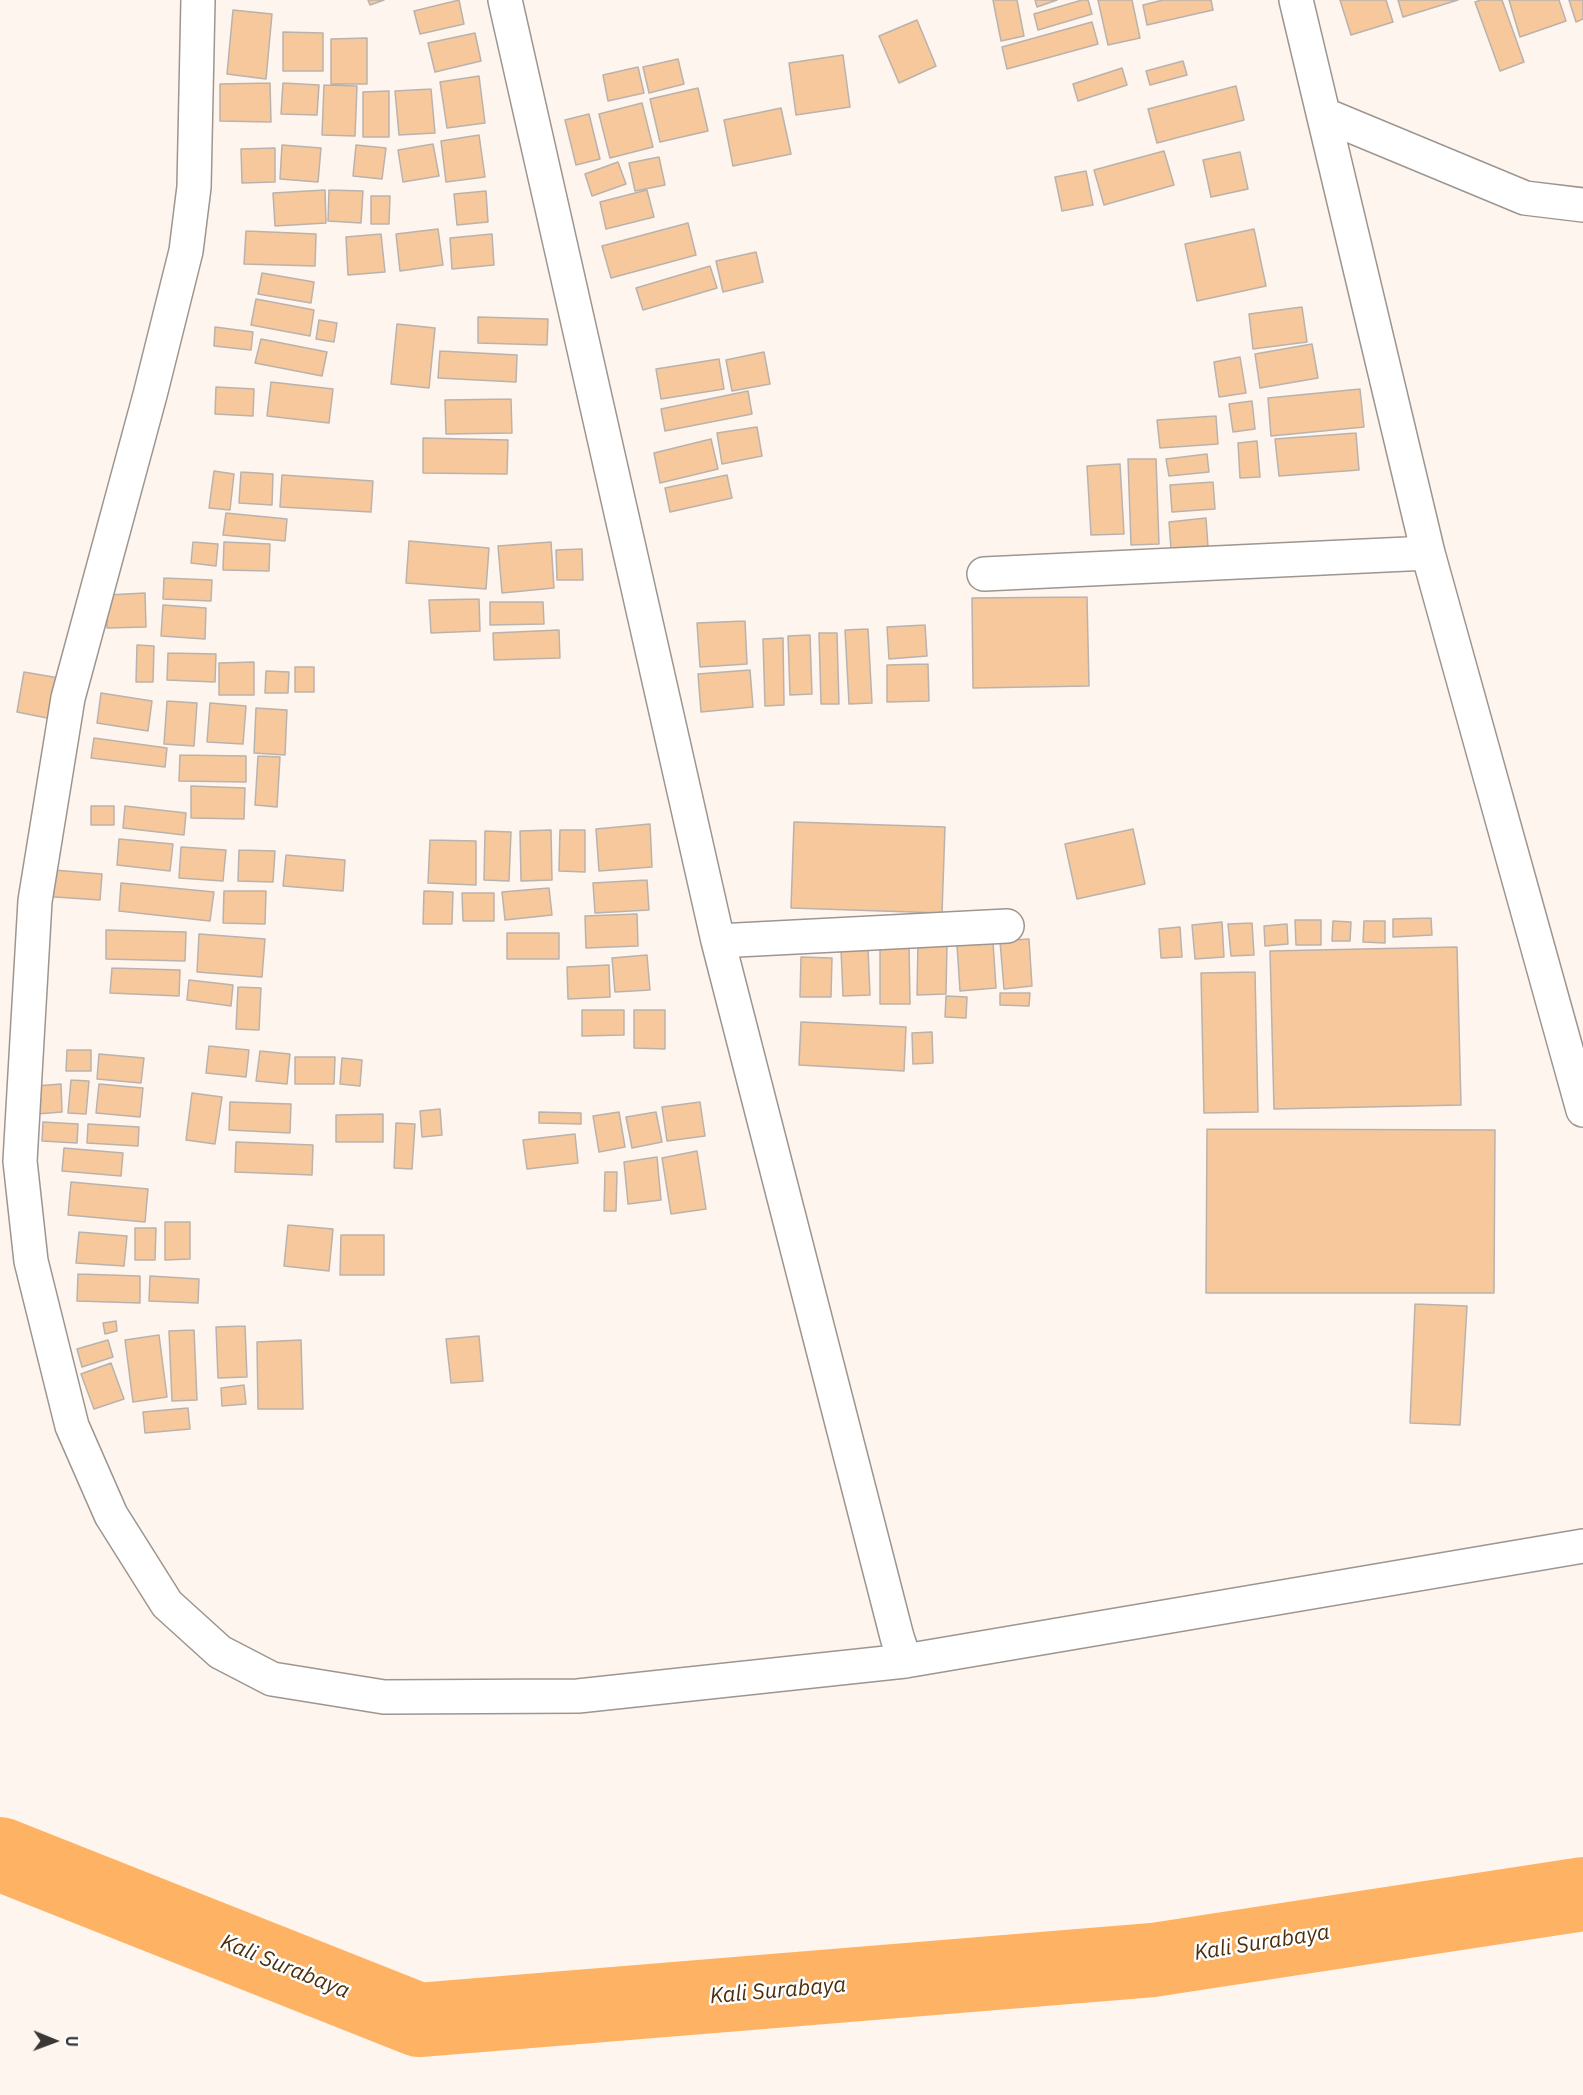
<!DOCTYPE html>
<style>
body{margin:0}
#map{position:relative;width:1583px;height:2095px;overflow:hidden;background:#fdf5ee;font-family:"IBM Plex Sans",sans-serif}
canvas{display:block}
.north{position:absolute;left:24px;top:2011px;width:60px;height:60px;-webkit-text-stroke:4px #fff;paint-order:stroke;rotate:91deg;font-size:16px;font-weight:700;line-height:24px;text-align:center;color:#3a3734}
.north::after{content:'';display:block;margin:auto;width:21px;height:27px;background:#3a3734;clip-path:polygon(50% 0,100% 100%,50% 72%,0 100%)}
</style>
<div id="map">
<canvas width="1583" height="2095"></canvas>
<div class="north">U</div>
</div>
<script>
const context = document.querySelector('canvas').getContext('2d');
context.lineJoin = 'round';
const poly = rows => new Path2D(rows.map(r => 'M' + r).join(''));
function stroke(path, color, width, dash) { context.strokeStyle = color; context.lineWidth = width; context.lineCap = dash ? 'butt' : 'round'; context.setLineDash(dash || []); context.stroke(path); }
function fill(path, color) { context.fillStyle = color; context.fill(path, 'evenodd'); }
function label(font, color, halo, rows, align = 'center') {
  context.font = font + ' "IBM Plex Sans",sans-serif'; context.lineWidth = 5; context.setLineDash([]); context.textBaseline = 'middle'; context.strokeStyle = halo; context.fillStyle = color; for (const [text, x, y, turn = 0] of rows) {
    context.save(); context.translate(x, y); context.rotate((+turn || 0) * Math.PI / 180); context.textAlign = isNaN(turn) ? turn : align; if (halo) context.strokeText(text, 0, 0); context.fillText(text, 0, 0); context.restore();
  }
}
stroke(poly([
 [0,1854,419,2020,1153,1960,1583,1894]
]), '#fdb264', 74);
const building = poly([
 [368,0,384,0,370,5,368,0],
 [459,0,464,24,420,34,414,11,459,0],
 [993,0,1017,0,1024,36,1001,41,993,0],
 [1035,0,1057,0,1037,7,1035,0],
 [1082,0,1088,0,1092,14,1038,30,1034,14,1082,0],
 [1098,0,1132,0,1140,38,1108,45,1098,0],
 [1163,0,1211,0,1213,10,1147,25,1143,5,1163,0],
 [1340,0,1386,0,1393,22,1351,35,1340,0],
 [1398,0,1458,0,1403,17,1398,0],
 [1481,0,1502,0,1524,62,1500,71,1475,2,1481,0],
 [1509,0,1559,0,1566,21,1520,37,1509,0],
 [1569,0,1583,0,1583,19,1576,22,1569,0],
 [233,10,272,14,266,79,227,74,233,10],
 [917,20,936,66,899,83,879,36,917,20],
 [1092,22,1098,44,1007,69,1002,47,1092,22],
 [283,32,323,33,323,71,283,71,283,32],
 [475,33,481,61,435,72,428,43,475,33],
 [367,38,367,84,331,84,331,39,367,38],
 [843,55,850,107,796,115,789,63,843,55],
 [678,59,684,84,649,93,643,67,678,59],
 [1183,61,1187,75,1150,85,1146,71,1183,61],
 [638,67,644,93,608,101,603,75,638,67],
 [1122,68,1127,85,1078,101,1073,84,1122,68],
 [479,76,485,123,447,128,440,82,479,76],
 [270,83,271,122,220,121,220,84,270,83],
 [283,83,319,85,317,115,281,114,283,83],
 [324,85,357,86,355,136,322,135,324,85],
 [1236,86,1244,120,1157,143,1148,109,1236,86],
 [698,88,708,131,660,142,650,99,698,88],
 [431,89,435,133,399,135,395,91,431,89],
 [389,91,389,137,363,137,363,92,389,91],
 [642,103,653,147,610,158,599,114,642,103],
 [781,108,791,154,733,166,724,120,781,108],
 [589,114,600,159,576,165,565,120,589,114],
 [479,135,485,177,446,182,441,141,479,135],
 [433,144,439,176,403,182,398,150,433,144],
 [282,145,321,148,318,182,280,179,282,145],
 [356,145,386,148,382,179,353,176,356,145],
 [275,148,275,182,242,183,241,149,275,148],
 [1164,151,1174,185,1104,205,1094,170,1164,151],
 [1240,152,1248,189,1211,197,1203,160,1240,152],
 [659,157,665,185,635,191,629,163,659,157],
 [618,162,626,184,592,196,585,174,618,162],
 [1086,171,1093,205,1062,211,1055,177,1086,171],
 [325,190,326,223,275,226,273,193,325,190],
 [329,190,363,191,361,223,328,221,329,190],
 [647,190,654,217,606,229,600,202,647,190],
 [486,191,488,222,457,225,454,194,486,191],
 [371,196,390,196,389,224,371,224,371,196],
 [688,223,696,255,611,278,602,246,688,223],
 [438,229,443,265,400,271,396,234,438,229],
 [1254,229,1266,286,1197,301,1185,244,1254,229],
 [246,231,316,234,315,266,244,264,246,231],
 [381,234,385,272,348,275,346,237,381,234],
 [492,234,494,265,452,269,450,238,492,234],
 [756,252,763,282,723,292,716,261,756,252],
 [710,266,717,288,643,310,636,288,710,266],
 [262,273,314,282,311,303,258,294,262,273],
 [256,299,314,310,310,336,251,325,256,299],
 [1302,307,1307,342,1253,349,1249,314,1302,307],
 [478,317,548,319,547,345,478,343,478,317],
 [319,320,337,323,334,342,316,339,319,320],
 [397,324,435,328,429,388,391,384,397,324],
 [215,327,253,332,251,350,214,346,215,327],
 [261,339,327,352,322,376,255,363,261,339],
 [1312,344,1318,378,1260,388,1255,354,1312,344],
 [440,351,517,355,516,382,438,378,440,351],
 [764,352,770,384,732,391,726,360,764,352],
 [1240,357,1246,393,1219,397,1214,362,1240,357],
 [719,359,724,389,661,399,656,369,719,359],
 [271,382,333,389,329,423,267,416,271,382],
 [216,387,254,389,253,416,215,414,216,387],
 [1360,389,1364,427,1271,436,1268,398,1360,389],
 [748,391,752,414,665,431,661,409,748,391],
 [511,399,512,433,446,434,445,400,511,399],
 [1252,401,1255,429,1233,432,1229,404,1252,401],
 [1216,416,1218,444,1160,448,1157,420,1216,416],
 [757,427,762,456,722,464,717,433,757,427],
 [1356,433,1359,470,1279,476,1275,439,1356,433],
 [423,438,508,440,507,474,423,473,423,438],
 [711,439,718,469,660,483,654,453,711,439],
 [1257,441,1260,477,1240,478,1238,443,1257,441],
 [1207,454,1209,472,1169,476,1166,459,1207,454],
 [1128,459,1156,459,1159,544,1131,545,1128,459],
 [1120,464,1124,534,1091,535,1087,466,1120,464],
 [214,471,234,474,230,510,209,508,214,471],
 [241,472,273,474,272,505,239,503,241,472],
 [282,475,373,481,371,512,280,507,282,475],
 [727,475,732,498,670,512,665,488,727,475],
 [1213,482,1215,509,1172,512,1170,485,1213,482],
 [226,513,287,519,285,541,223,535,226,513],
 [1206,518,1208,547,1171,549,1169,522,1206,518],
 [409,541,489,548,486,589,406,583,409,541],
 [193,542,218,544,216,566,191,563,193,542],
 [224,542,270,544,269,571,223,570,224,542],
 [551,542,554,588,502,593,498,546,551,542],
 [582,549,583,580,557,580,556,550,582,549],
 [164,578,212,580,211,601,163,599,164,578],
 [145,593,146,627,107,628,107,595,145,593],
 [1087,597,1089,686,973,688,972,598,1087,597],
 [479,599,480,631,431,633,429,600,479,599],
 [490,602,543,602,544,624,490,625,490,602],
 [163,605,206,608,205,639,161,636,163,605],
 [745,621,747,664,700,667,697,623,745,621],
 [925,625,927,656,889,659,887,627,925,625],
 [868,629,872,703,849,704,845,630,868,629],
 [559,630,560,658,494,660,493,633,559,630],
 [819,633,837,633,839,704,821,704,819,633],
 [810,635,812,694,790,695,788,636,810,635],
 [783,638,784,705,765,706,763,639,783,638],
 [137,645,154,646,153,682,136,682,137,645],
 [168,653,216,654,215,682,167,680,168,653],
 [254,662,254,695,219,695,219,663,254,662],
 [928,664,929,701,887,702,887,665,928,664],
 [295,667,314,667,314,692,295,692,295,667],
 [750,670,753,707,701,712,698,674,750,670],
 [266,671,289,672,288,693,265,693,266,671],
 [24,672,59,678,52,719,17,712,24,672],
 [101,693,152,701,148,731,97,723,101,693],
 [167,701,197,703,194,746,164,744,167,701],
 [210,703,246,706,243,744,207,742,210,703],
 [256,708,287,710,285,755,254,753,256,708],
 [94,738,167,748,165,767,91,758,94,738],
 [180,755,246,756,246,782,179,781,180,755],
 [258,756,280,757,277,807,255,805,258,756],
 [191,786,245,788,244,819,191,818,191,786],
 [91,806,114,806,114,825,91,825,91,806],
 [125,806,186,813,184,835,123,828,125,806],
 [794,822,945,827,942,913,791,908,794,822],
 [650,824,652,867,599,871,596,829,650,824],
 [1133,829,1145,884,1077,899,1065,844,1133,829],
 [551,830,552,880,521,881,520,831,551,830],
 [560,830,585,830,585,872,559,871,560,830],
 [485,831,511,832,509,881,484,880,485,831],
 [119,839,173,844,170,871,117,865,119,839],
 [430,840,476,841,476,885,428,883,430,840],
 [181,847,226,850,223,881,179,878,181,847],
 [239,850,275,851,273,882,238,881,239,850],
 [286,855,345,860,343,891,283,886,286,855],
 [42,869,102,874,100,900,40,896,42,869],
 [647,880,649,910,595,913,593,883,647,880],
 [121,883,214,892,210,921,119,911,121,883],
 [549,888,552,915,505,920,502,892,549,888],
 [224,891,266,891,265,924,223,923,224,891],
 [424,891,453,892,452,924,423,924,424,891],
 [462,893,494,893,494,921,463,921,462,893],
 [637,914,638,946,586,948,585,916,637,914],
 [1431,918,1432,935,1393,937,1393,919,1431,918],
 [1295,920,1321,920,1321,945,1296,945,1295,920],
 [1333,921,1351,922,1350,941,1332,941,1333,921],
 [1364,921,1385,921,1385,943,1363,942,1364,921],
 [1222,922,1224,957,1195,959,1192,925,1222,922],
 [1252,923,1254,955,1231,956,1228,924,1252,923],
 [1287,924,1288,944,1265,946,1264,926,1287,924],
 [1180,927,1182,957,1161,958,1159,929,1180,927],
 [106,930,186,932,185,961,106,959,106,930],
 [507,933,559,933,559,959,507,959,507,933],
 [199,934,265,939,262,977,197,972,199,934],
 [1029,939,1032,986,1004,989,1000,941,1029,939],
 [993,942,996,988,960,991,957,945,993,942],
 [880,943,909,943,910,1004,880,1004,880,943],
 [918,944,947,944,946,994,917,995,918,944],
 [1457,947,1461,1105,1274,1109,1270,951,1457,947],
 [868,948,870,995,843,996,841,949,868,948],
 [647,955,650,990,615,992,612,958,647,955],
 [801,957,832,958,831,997,800,997,801,957],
 [609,965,610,997,568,999,567,967,609,965],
 [112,968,180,970,179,996,110,993,112,968],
 [1255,972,1258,1112,1204,1113,1201,973,1255,972],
 [189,980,233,985,231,1006,187,1000,189,980],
 [238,987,261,988,259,1030,236,1029,238,987],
 [1000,993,1030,993,1029,1006,1000,1005,1000,993],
 [946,996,967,997,966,1018,945,1017,946,996],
 [582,1010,624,1010,624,1035,582,1036,582,1010],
 [634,1010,665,1010,665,1049,634,1048,634,1010],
 [801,1022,906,1027,904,1071,799,1065,801,1022],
 [932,1032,933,1063,913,1064,912,1033,932,1032],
 [209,1046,249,1050,246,1077,206,1073,209,1046],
 [67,1050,91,1050,91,1071,66,1071,67,1050],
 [260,1051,290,1054,287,1084,256,1081,260,1051],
 [99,1054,144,1058,141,1083,97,1079,99,1054],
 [295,1057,335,1057,334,1084,295,1084,295,1057],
 [342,1058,362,1060,360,1086,340,1084,342,1058],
 [71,1080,89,1081,86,1114,68,1113,71,1080],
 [61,1084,62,1112,37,1114,36,1086,61,1084],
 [99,1084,143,1088,140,1117,96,1113,99,1084],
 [192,1093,222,1097,215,1144,186,1140,192,1093],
 [230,1102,291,1104,290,1133,229,1130,230,1102],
 [700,1102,705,1136,667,1141,662,1107,700,1102],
 [440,1109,442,1135,422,1137,420,1111,440,1109],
 [539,1112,581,1113,581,1124,539,1123,539,1112],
 [619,1112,625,1147,599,1152,593,1116,619,1112],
 [656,1112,662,1142,632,1148,626,1117,656,1112],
 [383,1114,383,1142,336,1142,336,1115,383,1114],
 [43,1122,78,1124,77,1143,42,1141,43,1122],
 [396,1123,415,1124,412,1169,394,1168,396,1123],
 [88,1124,139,1127,138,1146,87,1143,88,1124],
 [1207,1129,1495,1130,1494,1293,1206,1293,1207,1129],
 [575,1134,578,1163,527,1169,523,1140,575,1134],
 [236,1142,313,1145,312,1175,235,1172,236,1142],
 [64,1148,123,1153,121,1176,62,1171,64,1148],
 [697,1151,706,1209,671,1214,662,1158,697,1151],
 [657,1157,661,1200,628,1204,624,1162,657,1157],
 [605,1172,617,1172,616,1211,604,1211,605,1172],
 [71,1182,148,1189,145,1222,68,1215,71,1182],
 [165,1222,190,1222,190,1259,165,1260,165,1222],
 [288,1225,333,1229,329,1271,284,1266,288,1225],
 [135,1228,156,1228,155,1260,135,1260,135,1228],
 [79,1232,127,1236,124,1266,76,1263,79,1232],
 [341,1235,384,1235,384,1275,340,1275,341,1235],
 [78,1274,140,1276,140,1303,77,1301,78,1274],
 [150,1276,199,1279,198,1303,149,1301,150,1276],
 [1415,1304,1467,1306,1460,1425,1410,1423,1415,1304],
 [116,1321,117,1331,105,1334,103,1323,116,1321],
 [245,1326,247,1377,218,1378,216,1327,245,1326],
 [194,1330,197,1400,172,1401,169,1331,194,1330],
 [159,1335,167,1397,133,1402,125,1340,159,1335],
 [479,1336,483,1381,451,1383,446,1339,479,1336],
 [108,1340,113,1357,82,1367,77,1349,108,1340],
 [301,1340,303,1409,258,1409,257,1342,301,1340],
 [111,1363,124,1399,94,1409,81,1374,111,1363],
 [244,1385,246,1404,222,1406,221,1388,244,1385],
 [188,1408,190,1429,145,1433,143,1412,188,1408]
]);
fill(building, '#f6c89c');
stroke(building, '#bab2ac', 1.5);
const minor = poly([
 [198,0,194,187,186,251,150,395,68,698,35,901,20,1161,31,1261,72,1426,111,1515,167,1604,220,1652,272,1679,384,1697,578,1696,905,1661,1583,1546],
 [505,0,718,941,897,1637,905,1661],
 [1296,0,1428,553,1583,1110],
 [1325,115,1525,198,1583,205],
 [984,574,1428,553],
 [718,941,1007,926]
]);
stroke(minor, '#9d9690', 36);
stroke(minor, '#fff', 33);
label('italic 22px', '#4d2f0d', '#fff', [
 ["Kali Surabaya",1262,1943,-9],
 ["Kali Surabaya",285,1967,22],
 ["Kali Surabaya",778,1991,-5]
]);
</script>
